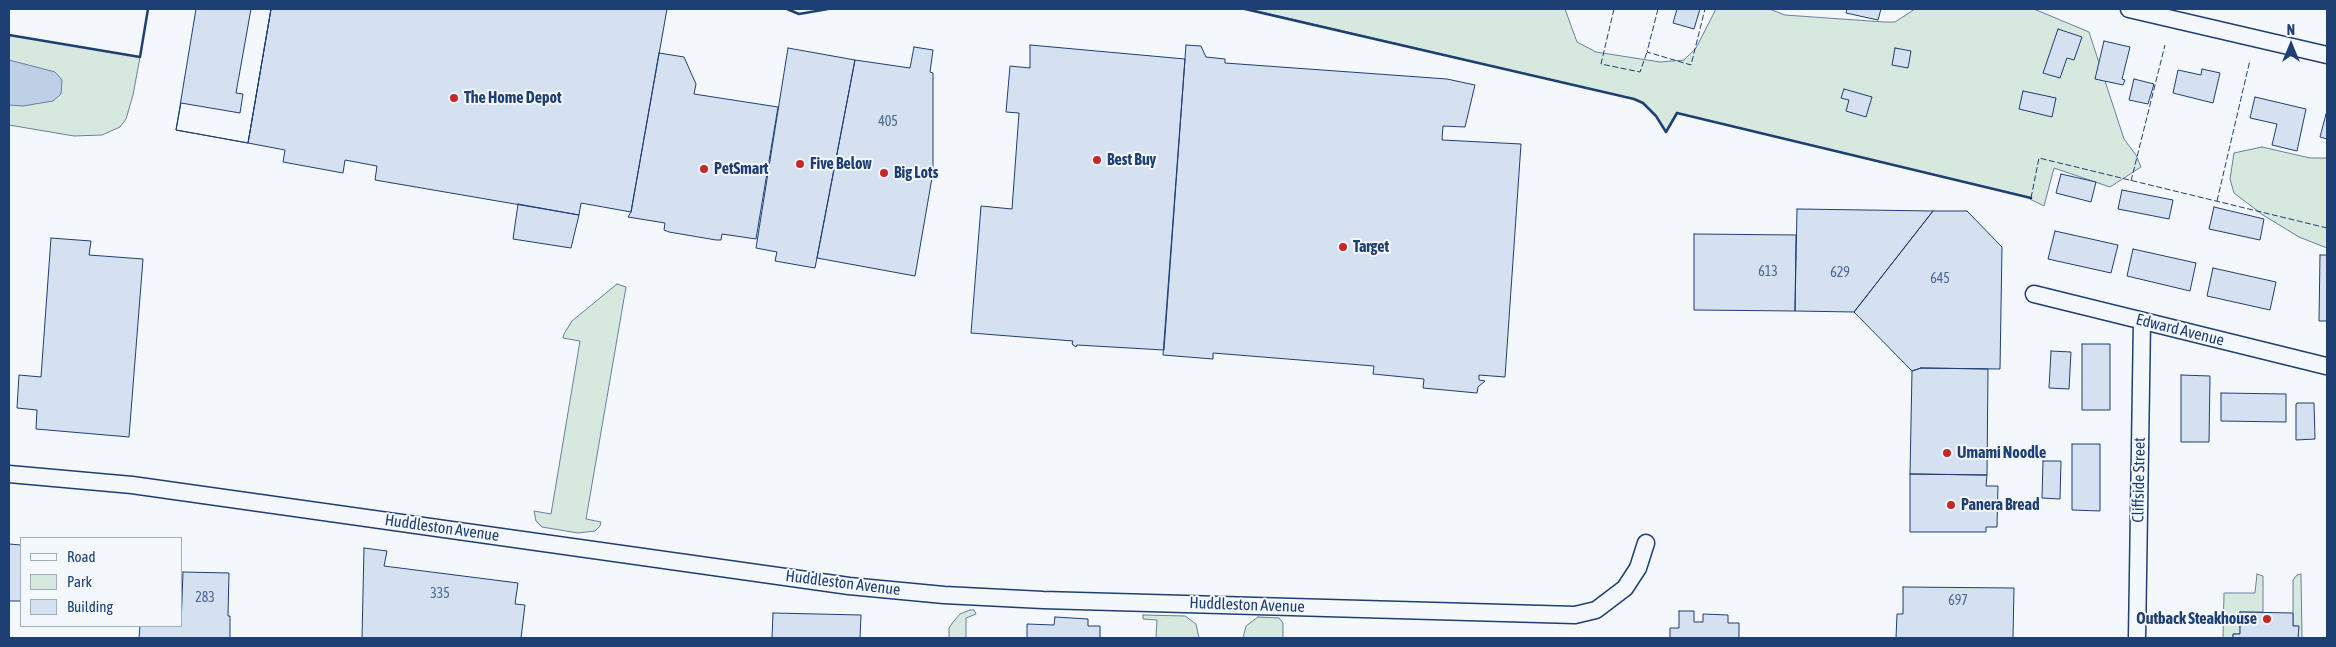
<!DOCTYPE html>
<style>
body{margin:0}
#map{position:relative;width:2336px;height:647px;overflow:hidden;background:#f4f7fb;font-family:"Asap Condensed",sans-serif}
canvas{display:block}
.frame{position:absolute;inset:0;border:10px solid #1d3f73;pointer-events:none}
.legend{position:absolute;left:20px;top:537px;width:162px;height:90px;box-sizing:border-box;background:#f4f7fb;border:1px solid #9eadc5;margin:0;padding:6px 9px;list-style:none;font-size:15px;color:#1d3f73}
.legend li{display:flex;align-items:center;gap:10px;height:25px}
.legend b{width:25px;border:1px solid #9eadc5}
.north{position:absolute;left:2266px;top:20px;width:50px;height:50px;-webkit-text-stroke:4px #f4f7fb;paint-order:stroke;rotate:0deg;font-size:14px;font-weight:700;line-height:20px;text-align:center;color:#1d3f73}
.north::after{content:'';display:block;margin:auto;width:18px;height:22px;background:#1d3f73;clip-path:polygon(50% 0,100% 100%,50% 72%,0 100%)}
</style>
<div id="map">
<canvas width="2336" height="647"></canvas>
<div class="frame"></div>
<ul class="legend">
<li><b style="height:6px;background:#f4f7fb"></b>Road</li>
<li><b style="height:14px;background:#d7e8df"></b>Park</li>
<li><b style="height:14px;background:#d5e0f0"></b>Building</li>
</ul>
<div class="north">N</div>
</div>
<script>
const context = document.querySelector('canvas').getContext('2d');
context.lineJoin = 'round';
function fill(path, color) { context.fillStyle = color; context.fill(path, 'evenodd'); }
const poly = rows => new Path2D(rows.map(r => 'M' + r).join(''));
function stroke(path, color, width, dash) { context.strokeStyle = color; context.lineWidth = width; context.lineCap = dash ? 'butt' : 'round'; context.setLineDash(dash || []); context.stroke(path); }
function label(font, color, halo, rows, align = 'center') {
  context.font = font + ' "Asap Condensed",sans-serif'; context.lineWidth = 4; context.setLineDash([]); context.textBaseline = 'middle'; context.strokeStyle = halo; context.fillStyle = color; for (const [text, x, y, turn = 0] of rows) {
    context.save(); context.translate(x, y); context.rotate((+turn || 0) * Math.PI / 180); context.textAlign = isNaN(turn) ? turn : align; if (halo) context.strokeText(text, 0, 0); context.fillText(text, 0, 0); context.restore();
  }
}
const green = poly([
 [1249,9,1565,9,1577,42,1596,52,1660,62,1684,60,1696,48,1716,9,1769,9,1785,15,1884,22,1895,22,1915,9,2034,9,2089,32,2124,139,2136,155,2141,167,2110,187,2054,168,2044,206,2026,197,1678,113,1666,132,1656,116,1643,103,1634,99,1249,9],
 [9,35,140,57,133,95,126,119,120,127,102,135,74,136,9,125,9,35],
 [2262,147,2310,158,2327,158,2327,248,2299,237,2263,215,2234,193,2230,179,2234,153,2262,147],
 [617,284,626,287,586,519,601,522,600,526,595,531,578,533,542,527,536,521,534,511,551,514,580,341,563,338,564,334,572,321,617,284],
 [2257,574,2263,576,2263,612,2240,612,2240,634,2233,634,2233,638,2223,638,2224,593,2255,593,2257,574],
 [2301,574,2302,638,2298,638,2298,626,2293,626,2293,580,2297,575,2301,574],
 [970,610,974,610,976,614,966,618,966,638,949,638,949,628,953,622,960,614,970,610],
 [1143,615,1185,616,1196,624,1199,638,1156,638,1157,620,1143,619,1143,615],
 [1258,617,1279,618,1283,623,1283,638,1243,638,1246,626,1258,617]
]);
fill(green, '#d7e8df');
stroke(green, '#687fa3', 1);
const water = poly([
 [9,60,55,72,62,80,61,94,53,101,23,106,9,105,9,60]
]);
fill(water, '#bed0e5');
stroke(water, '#687fa3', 1);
const building = poly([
 [196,9,271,9,248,143,176,130,196,9],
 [251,9,271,9,248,143,176,130,181,103,240,113,243,94,236,93,251,9],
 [271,9,667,9,631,212,581,203,579,215,375,180,377,166,345,160,343,173,283,162,285,150,248,143,271,9],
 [1677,9,1700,9,1694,29,1673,23,1677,9],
 [1847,9,1881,9,1878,20,1846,13,1847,9],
 [2058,29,2082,37,2074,60,2067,58,2060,78,2043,73,2058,29],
 [2104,41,2130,47,2122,79,2125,80,2123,85,2095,79,2104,41],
 [1030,45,1185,59,1164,350,1077,345,1076,347,1072,344,1073,341,971,333,981,206,1012,209,1019,113,1006,112,1010,66,1030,68,1030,45],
 [1186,45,1201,46,1206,57,1225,59,1225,63,1447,79,1475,85,1465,127,1443,126,1442,140,1521,144,1505,377,1479,375,1479,380,1485,381,1478,387,1477,393,1423,388,1424,379,1373,374,1374,366,1213,353,1213,359,1163,355,1186,45],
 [914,47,933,50,930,72,933,73,933,172,915,276,817,258,855,60,910,68,914,47],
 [788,48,855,60,815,268,775,261,777,252,756,248,788,48],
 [1895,48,1911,51,1908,68,1892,65,1895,48],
 [659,53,684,57,696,84,694,94,778,107,756,239,722,234,721,240,716,240,669,232,664,230,665,223,628,217,631,212,659,53],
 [2202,69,2220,73,2213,103,2173,93,2178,70,2201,75,2202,69],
 [2134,79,2154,84,2148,104,2129,100,2134,79],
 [1844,89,1872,97,1866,117,1846,111,1849,100,1841,98,1844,89],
 [2023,91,2056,98,2052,117,2019,109,2023,91],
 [2255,97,2306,109,2297,151,2272,145,2277,124,2250,118,2255,97],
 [2326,114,2327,114,2327,139,2320,137,2326,114],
 [2061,174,2096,182,2091,202,2056,193,2061,174],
 [2122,190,2173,200,2169,219,2118,209,2122,190],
 [518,204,579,215,571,248,513,239,518,204],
 [2214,207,2264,219,2260,240,2209,229,2214,207],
 [1797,209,1933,211,1854,312,1795,311,1797,209],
 [1933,211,1967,211,2002,247,2000,369,1921,368,1912,371,1854,312,1933,211],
 [2055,231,2118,245,2111,273,2048,259,2055,231],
 [1694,234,1796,235,1795,311,1694,310,1694,234],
 [51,238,91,241,89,255,143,259,129,437,36,429,37,410,17,408,19,375,41,377,51,238],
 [2133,249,2196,263,2190,291,2127,276,2133,249],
 [2320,255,2327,255,2327,321,2319,321,2320,255],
 [2213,268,2276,282,2270,310,2207,296,2213,268],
 [2082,344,2110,344,2110,410,2082,410,2082,344],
 [2051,351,2071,352,2069,389,2049,388,2051,351],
 [1921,368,1988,369,1987,475,1910,474,1912,371,1921,368],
 [2181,375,2210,376,2209,442,2181,442,2181,375],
 [2221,393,2286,394,2286,422,2221,421,2221,393],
 [2298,403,2314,403,2315,439,2296,440,2296,404,2298,403],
 [2072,444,2100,444,2100,511,2072,510,2072,444],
 [2043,461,2061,461,2060,499,2042,498,2043,461],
 [1910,474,1987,475,1986,486,1998,486,1997,527,1986,527,1986,532,1910,532,1910,474],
 [9,544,21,545,21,601,9,601,9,544],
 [364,548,387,551,384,566,518,583,515,604,525,605,521,638,362,638,364,548],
 [183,572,229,573,228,616,230,616,230,638,139,638,140,626,181,626,183,572],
 [1903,587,2014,588,2013,638,1896,638,1897,614,1903,614,1903,587],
 [1679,611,1694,611,1694,622,1703,622,1703,614,1728,615,1728,623,1739,623,1739,638,1670,638,1670,628,1679,628,1679,611],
 [2240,612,2293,613,2293,626,2299,626,2298,638,2233,638,2233,634,2240,634,2240,612],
 [773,613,861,615,860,638,772,638,773,613],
 [1055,617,1088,619,1088,626,1100,626,1100,638,1027,638,1027,624,1054,625,1055,617]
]);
fill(building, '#d5e0f0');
stroke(building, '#1d3f73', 1);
const minor = poly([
 [2129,9,2327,55],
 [2034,294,2326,366],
 [9,474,132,485,849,586,944,595,1043,600,1575,615,1596,610,1625,588,1638,568,1646,543],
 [2137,638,2142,321]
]);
stroke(minor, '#1d3f73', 19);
stroke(minor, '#f4f7fb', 16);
stroke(poly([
 [1614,9,1601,64,1640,72,1647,52],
 [1658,9,1647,52,1691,65,1705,9],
 [2131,181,2165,45],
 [2031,198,2039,158,2327,228],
 [2217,201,2250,60]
]), '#1d3f73', 1, [6, 2.5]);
stroke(poly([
 [787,9,799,14,828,9],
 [1245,9,1634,99,1643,103,1656,116,1666,132,1677,113,2031,198],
 [9,35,140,57,148,9]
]), '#1d3f73', 2.5);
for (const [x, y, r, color] of [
 [454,98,5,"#c62828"],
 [1097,160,5,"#c62828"],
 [800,164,5,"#c62828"],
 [704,169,5,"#c62828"],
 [884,173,5,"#c62828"],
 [1343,247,5,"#c62828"],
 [1947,453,5,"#c62828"],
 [1951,505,5,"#c62828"],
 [2267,619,5,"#c62828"]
]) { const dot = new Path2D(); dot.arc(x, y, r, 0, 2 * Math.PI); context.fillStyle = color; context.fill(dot); stroke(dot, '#f4f7fb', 2); }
label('14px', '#4b6792', null, [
 ["405",888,122],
 ["613",1768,272],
 ["629",1840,273],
 ["645",1940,279],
 ["335",440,594],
 ["283",205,598],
 ["697",1958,601]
]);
label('bold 16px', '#1d3f73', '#f4f7fb', [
 ["The Home Depot",464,98],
 ["Best Buy",1107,160],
 ["Five Below",810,164],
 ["PetSmart",714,169],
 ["Big Lots",894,173],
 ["Target",1353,247],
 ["Umami Noodle",1957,453],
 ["Panera Bread",1961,505],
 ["Outback Steakhouse",2257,619,"right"]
], 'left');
label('16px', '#1d3f73', '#f4f7fb', [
 ["Edward Avenue",2180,330,14],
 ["Cliffside Street",2139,480,-89],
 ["Huddleston Avenue",442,528,8],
 ["Huddleston Avenue",843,583,7],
 ["Huddleston Avenue",1247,605,2]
]);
</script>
